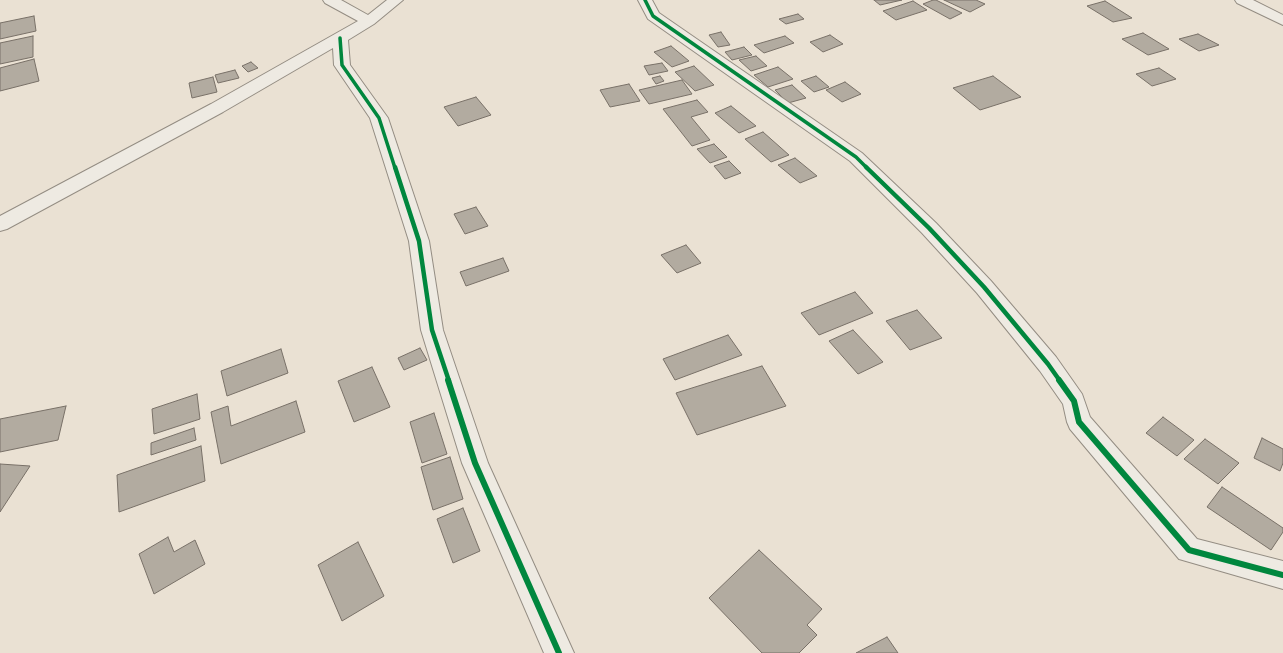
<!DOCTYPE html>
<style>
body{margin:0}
canvas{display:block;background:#eae1d3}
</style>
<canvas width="1283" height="653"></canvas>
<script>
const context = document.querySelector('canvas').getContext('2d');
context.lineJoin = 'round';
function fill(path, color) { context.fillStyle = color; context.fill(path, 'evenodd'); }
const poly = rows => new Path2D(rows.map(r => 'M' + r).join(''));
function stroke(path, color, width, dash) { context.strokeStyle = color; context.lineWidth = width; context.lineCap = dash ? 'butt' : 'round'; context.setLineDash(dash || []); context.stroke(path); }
const building = poly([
 [874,0,902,0,880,5,874,0],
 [933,0,936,0,962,13,950,19,923,4,933,0],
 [944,0,976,0,985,4,970,12,944,0],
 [913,1,927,10,896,20,883,11,913,1],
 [1105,1,1132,18,1113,22,1087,6,1105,1],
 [798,14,804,19,786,24,779,19,798,14],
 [34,16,36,31,0,39,0,23,34,16],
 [721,32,730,45,718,47,709,35,721,32],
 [1143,33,1169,49,1148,55,1122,39,1143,33],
 [1198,34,1219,45,1199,51,1179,39,1198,34],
 [830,35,843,44,823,52,810,42,830,35],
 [33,36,33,57,0,64,0,43,33,36],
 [785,36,794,43,764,53,754,45,785,36],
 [671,46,689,61,672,67,654,52,671,46],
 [744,47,752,55,732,60,725,52,744,47],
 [756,56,767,66,751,71,739,60,756,56],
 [34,59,39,81,0,91,0,68,34,59],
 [251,62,258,68,248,72,242,66,251,62],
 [662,63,668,71,649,75,644,66,662,63],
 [694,66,714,85,695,91,675,72,694,66],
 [778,67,793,79,768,87,754,75,778,67],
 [1159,68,1176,79,1152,86,1136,74,1159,68],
 [235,70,239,78,218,83,215,75,235,70],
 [660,76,664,81,656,84,652,78,660,76],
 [816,76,829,87,814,92,801,81,816,76],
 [993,76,1021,97,980,110,953,88,993,76],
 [213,77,217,92,192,98,189,83,213,77],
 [682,80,692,94,649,104,639,90,682,80],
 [845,82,861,94,842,102,826,90,845,82],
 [629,84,640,101,610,107,600,90,629,84],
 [792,85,806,98,788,103,775,90,792,85],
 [476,97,491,115,458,126,444,107,476,97],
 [697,100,708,112,691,117,710,140,692,146,663,109,697,100],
 [731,106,756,126,739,133,715,113,731,106],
 [763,132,789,155,771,162,745,139,763,132],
 [714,144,727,157,710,163,697,149,714,144],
 [795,158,817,176,800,183,778,165,795,158],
 [729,161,741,173,725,179,714,166,729,161],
 [476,207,488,226,465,234,454,214,476,207],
 [686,245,701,263,677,273,661,255,686,245],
 [503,258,509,271,466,286,460,272,503,258],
 [855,292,873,313,819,335,801,313,855,292],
 [917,310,942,338,910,350,886,321,917,310],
 [853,330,883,362,858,374,829,341,853,330],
 [728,335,742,355,675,380,663,359,728,335],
 [420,348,427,360,404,370,398,358,420,348],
 [281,349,288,373,227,396,221,371,281,349],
 [762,366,786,406,697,435,676,393,762,366],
 [372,367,390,407,354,422,338,381,372,367],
 [197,394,200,419,154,434,152,409,197,394],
 [296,401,305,432,221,464,211,412,228,406,231,426,296,401],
 [66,406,58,440,0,452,0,419,66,406],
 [434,413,447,454,422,463,410,422,434,413],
 [1163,417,1194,440,1177,456,1146,433,1163,417],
 [194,428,196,440,151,455,151,443,194,428],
 [1262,438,1283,449,1283,463,1280,471,1254,458,1262,438],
 [1205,439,1239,463,1218,484,1184,459,1205,439],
 [201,446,205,481,119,512,117,475,201,446],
 [450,457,463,499,433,510,421,467,450,457],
 [0,464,30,466,0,512,0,464],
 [1222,487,1283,528,1283,532,1271,550,1207,507,1222,487],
 [463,508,480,551,453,563,437,519,463,508],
 [168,537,174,552,195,540,205,564,154,594,139,554,168,537],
 [358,542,384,596,342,621,318,565,358,542],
 [759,550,822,609,807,625,817,635,799,653,762,653,709,598,759,550],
 [887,637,898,653,856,653,887,637]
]);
fill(building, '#b2aba0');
stroke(building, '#797168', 1);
const street = poly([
 [323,0,341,0,368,15,387,0,403,0,374,24,348,40,350,65,388,118,429,241,443,330,488,463,574,653,544,653,462,463,421,330,409,241,370,118,334,65,333,48,223,112,7,229,0,231,0,216,211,104,358,21,325,3,323,0],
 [638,0,652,0,659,13,862,153,936,223,991,281,1056,357,1082,394,1090,417,1197,539,1283,561,1283,589,1179,559,1070,429,1067,422,1063,404,1040,371,977,293,922,233,850,161,648,19,638,0],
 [1235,0,1253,0,1283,15,1283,25,1237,3,1235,0]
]);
stroke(street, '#948d83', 2);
fill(street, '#eeeae2');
stroke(poly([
 [645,0,653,16,856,157,867,168],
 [340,38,342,65,379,118,395,168]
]), '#00873e', 3.5);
stroke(poly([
 [395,167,419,241,432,330,449,381],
 [866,167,929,228,984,287,1048,364,1060,381]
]), '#00873e', 4.5);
stroke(poly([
 [448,380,475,463,559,653],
 [1059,380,1074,401,1079,422,1189,550,1283,575]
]), '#00873e', 6);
</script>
